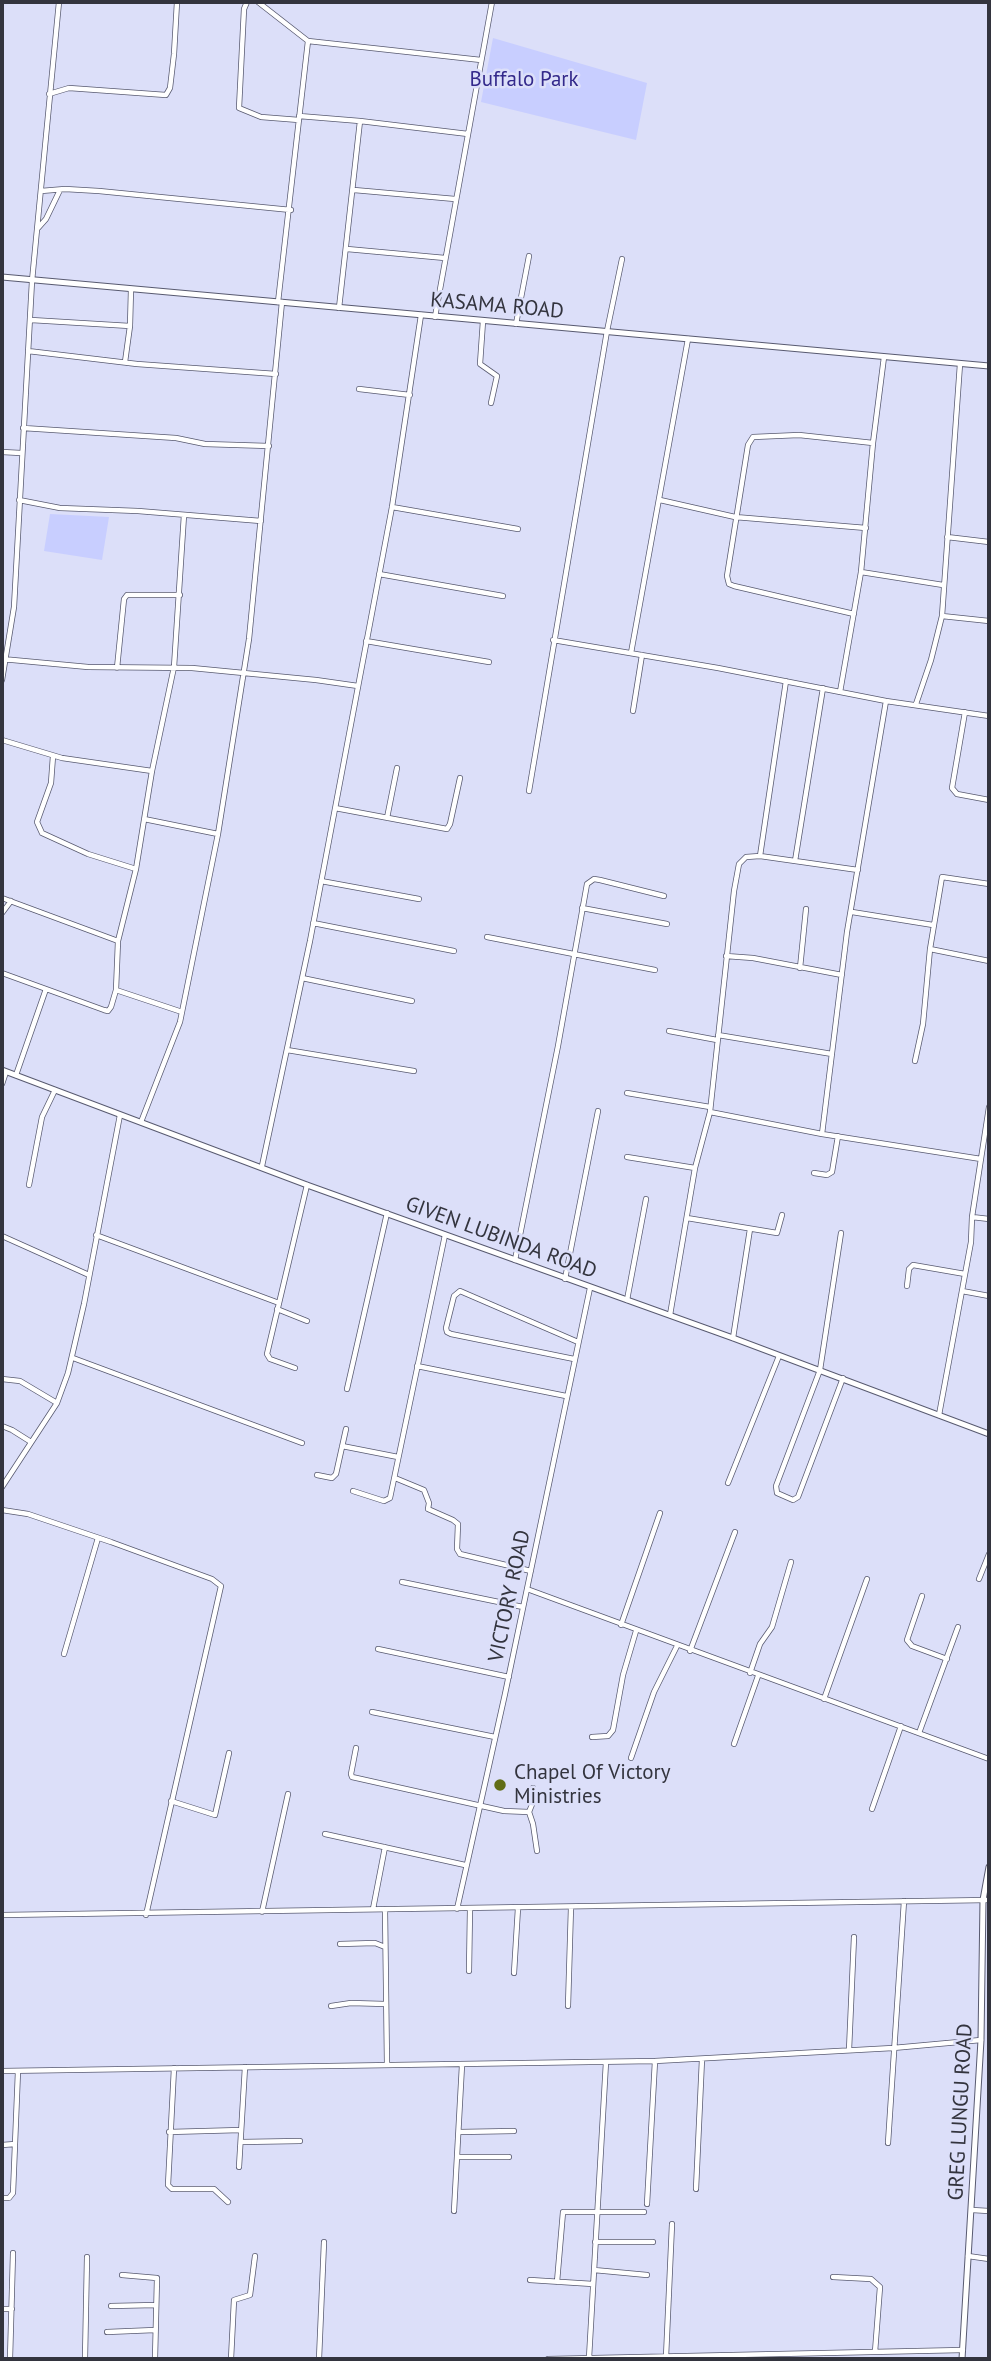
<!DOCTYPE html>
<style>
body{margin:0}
#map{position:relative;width:991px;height:2361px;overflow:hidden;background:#dcdff9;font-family:"PT Sans",sans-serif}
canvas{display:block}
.frame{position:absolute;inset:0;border:4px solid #33343e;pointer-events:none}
</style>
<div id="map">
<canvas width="991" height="2361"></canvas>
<div class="frame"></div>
</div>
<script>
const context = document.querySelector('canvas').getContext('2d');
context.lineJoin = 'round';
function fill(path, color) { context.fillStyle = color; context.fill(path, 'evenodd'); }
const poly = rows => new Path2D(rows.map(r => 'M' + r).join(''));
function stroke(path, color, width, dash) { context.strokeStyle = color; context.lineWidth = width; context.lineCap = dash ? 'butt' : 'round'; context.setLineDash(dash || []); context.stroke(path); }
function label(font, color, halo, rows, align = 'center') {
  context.font = font + ' "PT Sans",sans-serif'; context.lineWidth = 5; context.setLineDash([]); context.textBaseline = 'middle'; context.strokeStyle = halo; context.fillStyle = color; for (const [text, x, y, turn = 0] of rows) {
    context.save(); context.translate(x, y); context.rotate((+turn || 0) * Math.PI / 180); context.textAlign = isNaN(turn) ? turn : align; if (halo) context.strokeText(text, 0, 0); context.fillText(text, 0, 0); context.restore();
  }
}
fill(poly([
 [493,38,647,83,636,140,481,102],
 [50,514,109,517,102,560,44,551]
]), '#c8ceff');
const minor = poly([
 [247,2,244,9,239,108,261,117,299,120],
 [258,2,308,41,481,60],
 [49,94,69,88,166,95,170,88,174,54,177,2],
 [299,116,360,121,468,134],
 [354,190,455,199],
 [41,191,65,189,99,191,291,210],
 [38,228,46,219,60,190],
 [347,249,445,258],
 [278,302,308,41],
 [339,308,360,121],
 [435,317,492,2],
 [31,320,130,326],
 [483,321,480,364,497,376,491,403],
 [516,324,529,256],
 [28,351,137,364,276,374],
 [125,362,130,326,131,289],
 [359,389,410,395],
 [23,428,176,438,205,444,269,446],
 [2,452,21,453],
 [19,500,60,508,138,511,261,521],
 [660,500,735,517,866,528],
 [392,507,518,529],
 [947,537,989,542],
 [861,572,943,585],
 [379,574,503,596],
 [854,614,734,586,729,584,727,576,748,445,753,437,799,435,873,443],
 [942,616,989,621],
 [553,640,718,668,886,701,989,716],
 [366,641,489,662],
 [631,653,688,339],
 [2,659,88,667,192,668,316,680,358,686],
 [117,668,124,599,127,595,180,595],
 [2,680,14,607,32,281,59,2],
 [840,692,861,572,873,443,884,357],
 [916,704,931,660,942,616,960,364],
 [633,711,642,655],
 [965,712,952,788,957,794,989,800],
 [2,740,62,758,152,771],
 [53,756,51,783,37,822,42,833,88,854,136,869],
 [529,791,607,331,622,259],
 [335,808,447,829,450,824,460,778],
 [387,818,397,768],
 [144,819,218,834],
 [760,856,786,681],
 [795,861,823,688],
 [321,881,419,899],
 [989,884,942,877,930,949,989,961],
 [2,898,118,941],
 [582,908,667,924],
 [852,912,933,925],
 [2,913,11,901],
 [313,923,454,951],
 [487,937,655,970],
 [726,956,753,958,842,975],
 [800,968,806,909],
 [2,973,104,1010,108,1011,111,1007,116,990,118,941,136,869,152,771,174,667,184,515],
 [302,978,412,1001],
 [116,990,182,1012],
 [669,1031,717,1040],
 [718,1035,832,1054],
 [287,1050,414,1071],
 [915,1061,923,1024,930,949],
 [16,1075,46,989],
 [2,1084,6,1072],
 [627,1093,710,1107],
 [710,1112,822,1134,981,1159],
 [141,1122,180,1022,218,834,249,639,282,302],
 [822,1134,847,932,886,701],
 [627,1157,695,1168],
 [262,1166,310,941,392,507,421,315],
 [814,1173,827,1175,832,1172,838,1136],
 [29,1185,42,1117,55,1090],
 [972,1217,989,1219],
 [687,1218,777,1233,782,1215],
 [841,1233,820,1370,776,1486,777,1493,793,1500,798,1497,843,1378],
 [96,1235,279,1303],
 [2,1236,89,1275],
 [515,1260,558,1046,587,884,594,879,600,880,664,896],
 [565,1279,598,1111],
 [907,1286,909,1269,913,1265,965,1274],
 [962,1291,989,1296],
 [627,1300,646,1199],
 [277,1309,307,1321],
 [670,1315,695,1168,710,1112,734,891,739,864,746,857,760,856,858,870],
 [733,1338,750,1229],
 [73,1358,302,1443],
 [574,1359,451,1334,447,1332,446,1328,454,1296,460,1291,578,1342],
 [417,1366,566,1396],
 [295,1368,270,1359,267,1354,307,1185],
 [2,1379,20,1381,57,1403],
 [347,1389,387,1213],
 [939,1415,971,1242,972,1217,989,1107],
 [2,1426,12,1430,31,1442],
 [342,1446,398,1457],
 [317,1475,332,1478,336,1474,346,1429],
 [395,1478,424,1490,429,1503,428,1509,453,1520,458,1524,457,1549,460,1554,531,1571],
 [728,1483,779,1356],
 [2,1487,57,1403,68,1373,84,1304,120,1115],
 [353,1491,384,1501,390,1498,445,1235],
 [2,1510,28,1514,111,1542,212,1579,221,1586,146,1915],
 [979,1579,989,1554],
 [402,1582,523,1607],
 [527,1589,989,1759],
 [922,1596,907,1640,912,1646,947,1659],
 [621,1625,660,1513],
 [378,1649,509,1677],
 [690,1651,735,1532],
 [64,1654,98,1538],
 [750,1673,760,1644,772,1627,791,1562],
 [824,1699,867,1579],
 [372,1712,495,1737],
 [919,1733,958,1627],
 [592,1737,608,1736,613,1730,623,1675,636,1631],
 [734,1744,758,1676],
 [356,1748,351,1774,352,1777,504,1811,529,1812,533,1802,533,1788],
 [631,1758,654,1692,677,1646],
 [171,1801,215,1815,229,1753],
 [872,1809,901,1726],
 [529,1812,533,1824,537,1851],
 [325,1834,465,1865],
 [373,1909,385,1847],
 [385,1909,387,2065],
 [457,1909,505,1694,590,1288],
 [262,1912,288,1794],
 [2,1915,989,1900],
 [340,1944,375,1943,385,1947],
 [469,1971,470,1909],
 [514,1973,518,1908],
 [331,2006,351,2003,385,2004],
 [568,2006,571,1907],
 [849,2050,854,1937],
 [174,2068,168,2185,172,2189,214,2189,228,2202],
 [2,2071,655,2061,893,2048,981,2040],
 [169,2132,241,2130],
 [459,2132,514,2131],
 [241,2142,300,2141],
 [888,2143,904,1901],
 [2,2145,15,2144],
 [457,2157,509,2157],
 [239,2167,245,2067],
 [696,2189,702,2059],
 [2,2198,9,2198,13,2193,18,2071],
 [647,2204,655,2061],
 [972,2210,989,2211],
 [454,2211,462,2065],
 [595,2242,653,2242],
 [968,2256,989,2259],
 [594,2270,647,2275],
 [122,2275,157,2278,155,2359],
 [833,2277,871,2279,880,2287,875,2352],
 [530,2280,593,2284],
 [557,2282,563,2212,644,2212],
 [111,2306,156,2305],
 [2,2309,12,2309],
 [107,2332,155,2330],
 [666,2357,672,2224],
 [589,2358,606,2062],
 [10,2359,13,2253],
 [85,2359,87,2257],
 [231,2359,234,2300,250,2295,255,2256],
 [319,2359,324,2242],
 [548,2359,963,2350]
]);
const tertiary = poly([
 [2,277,989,366],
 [2,1070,307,1185,733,1338,989,1434],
 [962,2359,981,2040,983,1900,989,1867]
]);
stroke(minor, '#585a70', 6);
stroke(tertiary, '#585a70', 7);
stroke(minor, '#fff', 4.5);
stroke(tertiary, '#fff', 5);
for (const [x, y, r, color] of [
 [500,1785,7,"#616d16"]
]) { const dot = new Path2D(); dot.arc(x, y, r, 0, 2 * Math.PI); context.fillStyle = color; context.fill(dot); stroke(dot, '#dcdff9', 2.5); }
label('21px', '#33298b', '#dcdff9', [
 ["Buffalo Park",524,80]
]);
label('21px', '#33343e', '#dcdff9', [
 ["KASAMA ROAD",497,306,5],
 ["GIVEN LUBINDA ROAD",501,1238,20],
 ["VICTORY ROAD",510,1596,-78],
 ["GREG LUNGU ROAD",961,2112,-87]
]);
label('21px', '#33343e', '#dcdff9', [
 ["Chapel Of Victory",514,1773],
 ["Ministries",514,1797]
], 'left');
</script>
